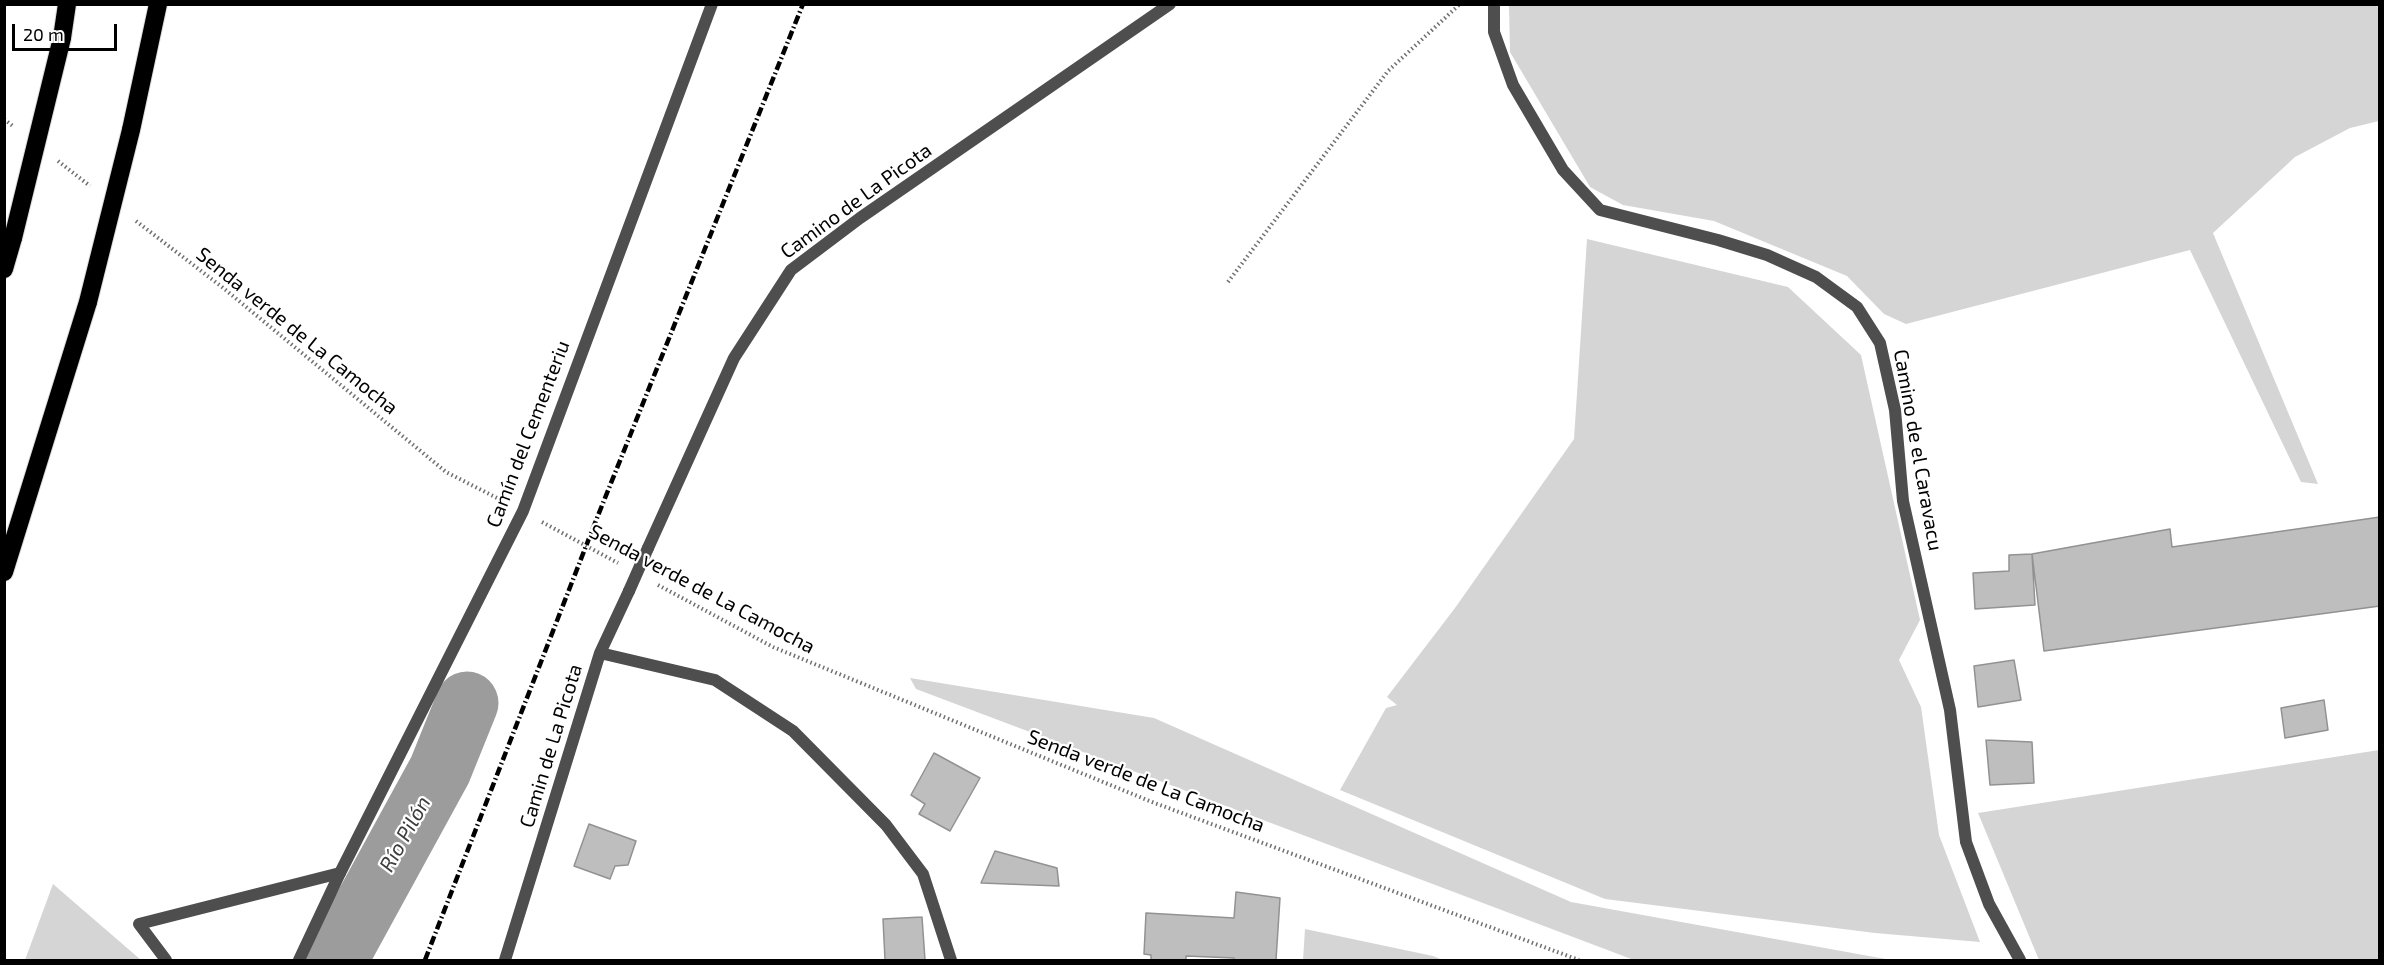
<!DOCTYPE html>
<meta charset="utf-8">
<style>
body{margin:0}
#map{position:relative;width:2384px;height:965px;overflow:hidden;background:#fff;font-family:"Exo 2",sans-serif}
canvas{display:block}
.frame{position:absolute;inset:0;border:6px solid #000;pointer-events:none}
.scale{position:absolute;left:12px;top:24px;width:105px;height:27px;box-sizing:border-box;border:3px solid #000;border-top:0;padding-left:8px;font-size:18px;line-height:21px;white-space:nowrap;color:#000;-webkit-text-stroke:4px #fff;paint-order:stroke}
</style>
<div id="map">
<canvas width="2384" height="965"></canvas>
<div class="frame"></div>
<div class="scale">20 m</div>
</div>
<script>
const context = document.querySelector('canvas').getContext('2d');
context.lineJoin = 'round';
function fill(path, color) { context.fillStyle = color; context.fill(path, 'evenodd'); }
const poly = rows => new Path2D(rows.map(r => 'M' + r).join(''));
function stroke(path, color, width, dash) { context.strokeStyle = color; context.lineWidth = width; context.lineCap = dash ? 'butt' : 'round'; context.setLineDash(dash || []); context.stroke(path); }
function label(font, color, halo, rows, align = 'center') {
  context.font = font + ' "Exo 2",sans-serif'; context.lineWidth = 4.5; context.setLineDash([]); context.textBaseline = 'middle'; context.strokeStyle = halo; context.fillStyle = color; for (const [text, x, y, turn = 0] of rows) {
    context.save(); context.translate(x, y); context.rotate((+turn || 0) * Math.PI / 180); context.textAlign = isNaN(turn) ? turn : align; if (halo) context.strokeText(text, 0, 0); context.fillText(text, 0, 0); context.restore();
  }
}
fill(poly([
 [1509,5,2379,5,2379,121,2350,128,2295,157,2213,233,2318,484,2301,482,2190,250,1906,324,1884,314,1847,276,1714,221,1623,205,1590,187,1510,52],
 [1587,239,1788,287,1861,355,1920,620,1899,660,1921,707,1939,835,1980,942,1875,933,1605,899,1340,790,1386,708,1397,705,1387,697,1455,608,1574,439],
 [910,678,1154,718,1571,902,1891,960,1634,960,916,689],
 [2379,750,2379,960,2039,960,1978,813],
 [53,884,141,960,25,960],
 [1305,929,1433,956,1443,960,1303,960]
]), '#d5d5d5');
stroke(poly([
 [336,960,440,770,467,703]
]), '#9c9c9c', 63);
const building = poly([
 [2380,517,2380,606,2044,651,2032,554,2170,529,2172,547,2380,517],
 [2032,554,2035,605,1975,609,1973,573,2009,571,2009,555,2032,554],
 [2014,660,2021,700,1978,707,1974,666,2014,660],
 [2324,700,2328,730,2285,738,2281,708,2324,700],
 [1986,740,2032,742,2034,783,1990,785,1986,740],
 [934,753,980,778,950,831,919,814,925,804,911,795,934,753],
 [589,824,636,841,628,865,615,866,610,879,574,866,589,824],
 [995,851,1057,868,1059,886,981,883,995,851],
 [1236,892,1280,898,1276,960,1234,960,1234,958,1186,956,1186,960,1151,960,1151,955,1144,954,1146,913,1234,918,1236,892],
 [922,917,925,960,885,960,883,919,922,917]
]);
fill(building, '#bebebe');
stroke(building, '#929292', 1.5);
const highway = poly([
 [62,38,67,4],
 [131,130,158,4],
 [4,269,13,238],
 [4,572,88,302]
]);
stroke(highway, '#dbdbdb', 20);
stroke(poly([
 [4,119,14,127],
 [58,161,90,186],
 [136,221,222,287,446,472,501,500],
 [1228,282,1388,71,1460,4],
 [542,522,618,563],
 [658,585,773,647,1152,802,1579,960]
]), '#707070', 4, [1.5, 3]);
stroke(poly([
 [166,960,139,924,340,873]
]), '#4e4e4e', 12);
stroke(poly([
 [1494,4,1494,32,1513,85,1563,170,1600,210,1718,240,1767,255,1816,277,1857,307,1880,343,1895,410,1903,501,1950,710,1966,842,1989,904,2020,960],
 [648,548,734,358,791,270,860,218,1170,4],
 [600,653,715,680,793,731,886,825,923,874,951,960],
 [299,960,340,873,523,511,712,4],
 [505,960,600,653,629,591]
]), '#4e4e4e', 12);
stroke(highway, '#000', 18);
stroke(poly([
 [425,960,595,523,803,4]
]), '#000', 4.5, [9, 3, 1.5, 3]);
const highwayBridge = poly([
 [13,238,62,38],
 [88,302,131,130]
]);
stroke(highwayBridge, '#dbdbdb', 20, []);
stroke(poly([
 [629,591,648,548]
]), '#4e4e4e', 12);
stroke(highwayBridge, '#000', 18);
label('20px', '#000', '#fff', [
 ["Camino de La Picota",856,201,-36],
 ["Senda verde de La Camocha",297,331,39],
 ["Camín del Cementeriu",528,434,-69],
 ["Camino de el Caravacu",1918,450,80],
 ["Senda verde de La Camocha",702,589,28],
 ["Camin de La Picota",551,746,-73],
 ["Senda verde de La Camocha",1146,781,21]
]);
label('italic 21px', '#3d3d3d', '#fff', [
 ["Río Pilón",405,834,-61]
]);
</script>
